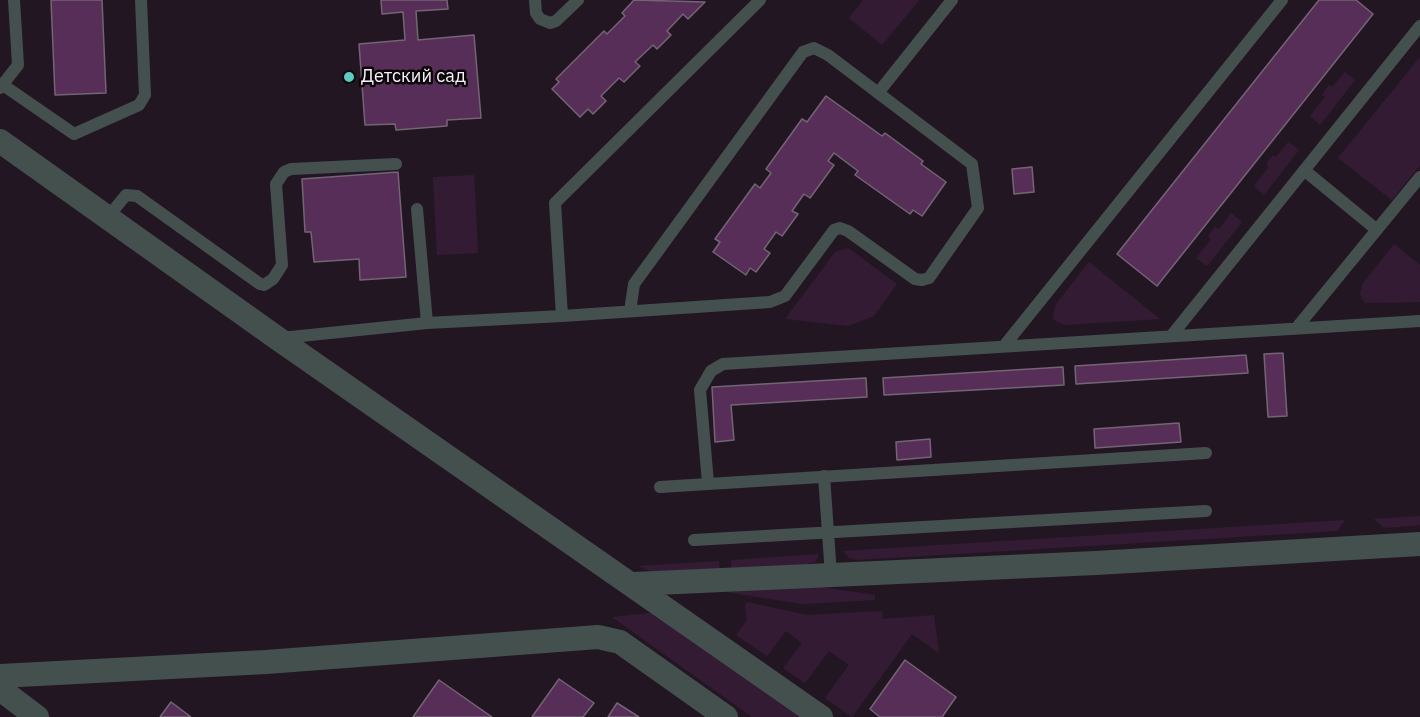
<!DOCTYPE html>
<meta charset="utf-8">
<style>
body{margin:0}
canvas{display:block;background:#231623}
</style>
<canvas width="1420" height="717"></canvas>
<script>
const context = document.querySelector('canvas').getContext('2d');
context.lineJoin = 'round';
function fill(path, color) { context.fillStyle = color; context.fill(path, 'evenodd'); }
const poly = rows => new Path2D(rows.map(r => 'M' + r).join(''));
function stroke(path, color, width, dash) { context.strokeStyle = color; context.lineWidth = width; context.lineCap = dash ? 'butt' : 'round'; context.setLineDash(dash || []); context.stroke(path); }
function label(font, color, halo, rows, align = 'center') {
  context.font = font + ' "IBM Plex Sans",sans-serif'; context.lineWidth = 5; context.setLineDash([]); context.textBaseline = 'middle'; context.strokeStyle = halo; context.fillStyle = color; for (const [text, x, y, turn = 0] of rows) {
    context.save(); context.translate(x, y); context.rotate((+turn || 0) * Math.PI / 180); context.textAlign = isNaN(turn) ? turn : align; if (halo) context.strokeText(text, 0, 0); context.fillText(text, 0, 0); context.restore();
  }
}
fill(poly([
 [863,0,919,0,882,45,849,18],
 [1420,57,1420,165,1392,200,1338,158],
 [1345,72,1355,80,1320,125,1310,116,1325,97,1322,95,1329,85,1332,87],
 [1288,142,1299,150,1264,195,1254,186,1269,167,1266,164,1273,155,1276,157],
 [474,175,478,253,437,255,433,177],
 [1231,213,1242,222,1207,266,1196,258,1211,239,1208,236,1215,227,1219,229],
 [1394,244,1420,265,1420,302,1365,303,1360,294,1363,283],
 [848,248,897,284,874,316,848,326,785,319,835,252],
 [1089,262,1160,319,1064,325,1054,320,1053,315,1056,304],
 [1420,516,1420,525,1384,528,1374,519],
 [1345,520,1337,531,856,560,849,558,843,551],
 [819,554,815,562,803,565,731,570,731,560],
 [719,561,720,571,652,572,638,566],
 [814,586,875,595,875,600,803,604,725,592],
 [747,602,807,615,882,611,883,619,934,615,939,653,912,634,852,717,825,698,849,665,829,651,805,683,783,668,802,643,786,631,767,656,736,635,747,620,745,605],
 [659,612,807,717,752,717,612,617]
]), '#341b34');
const building = poly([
 [51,0,102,0,106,93,55,95,51,0],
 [381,0,447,0,448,9,416,11,418,40,474,35,481,118,447,120,447,126,396,130,395,124,365,125,359,44,405,40,403,12,382,14,381,0],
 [634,0,705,2,688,19,683,14,667,31,671,35,657,49,653,45,635,62,640,66,624,82,619,78,601,96,606,101,593,114,588,109,580,117,552,89,559,82,556,79,604,31,607,34,625,16,622,13,634,0],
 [1319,0,1356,0,1373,14,1157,286,1117,254,1319,0],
 [826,96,882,136,885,133,923,161,921,164,946,182,922,216,913,210,910,214,855,175,858,171,834,153,828,161,834,165,810,198,804,194,792,211,798,214,782,236,776,232,764,249,770,253,756,272,750,268,746,275,713,252,720,242,715,239,755,184,760,188,771,173,766,169,802,119,807,122,826,96],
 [1032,167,1034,192,1014,194,1012,169,1032,167],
 [398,172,406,277,360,280,359,259,314,262,311,232,305,232,302,179,398,172],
 [1283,353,1287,416,1268,417,1264,354,1283,353],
 [1246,355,1248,373,1076,384,1075,366,1246,355],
 [1063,367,1064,385,884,395,883,378,1063,367],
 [866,378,867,397,731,405,734,440,715,442,712,387,866,378],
 [1179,423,1181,442,1095,448,1094,429,1179,423],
 [930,439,931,457,897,460,896,442,930,439],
 [905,660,956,697,942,717,880,717,870,709,905,660],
 [559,679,594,703,583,717,532,717,559,679],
 [439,680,492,717,413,717,439,680],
 [171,702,191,717,160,717,171,702],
 [617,703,639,717,608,717,617,703]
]);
fill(building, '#562e57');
stroke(building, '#746474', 1.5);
stroke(poly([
 [535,0,536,13,540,19,550,23,556,21,578,0],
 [3,85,74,134,139,105,145,95,141,0],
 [0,88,18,65,14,0],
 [878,93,952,0],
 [1304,170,1377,230],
 [417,209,427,323],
 [107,218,126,195,137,196,260,284,264,285,273,279,282,265,276,184,284,172,291,169,396,164],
 [562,316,555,203,760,0],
 [1298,326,1420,177],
 [1172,335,1420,26],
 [281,338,427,323,562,316,770,302,785,296,834,230,840,228,848,231,915,279,922,280,929,278,978,208,972,164,828,55,814,48,803,52,634,284,630,311],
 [1004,346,1282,0],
 [824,476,831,575],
 [708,483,700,390,711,371,723,364,1420,321],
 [660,487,1206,453],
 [694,540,1206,511]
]), '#44504e', 12);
stroke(poly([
 [0,141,277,338,821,717],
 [634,584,1096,563,1420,544],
 [0,676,266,662,598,637,620,642,726,717],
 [0,689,37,717]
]), '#44504e', 24);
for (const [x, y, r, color] of [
 [349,77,6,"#56cec3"]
]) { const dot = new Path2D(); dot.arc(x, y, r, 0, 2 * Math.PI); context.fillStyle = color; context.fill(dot); stroke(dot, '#090509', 2); }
label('18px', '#fbf1fb', '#090509', [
 ["Детский сад",361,77]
], 'left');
</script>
